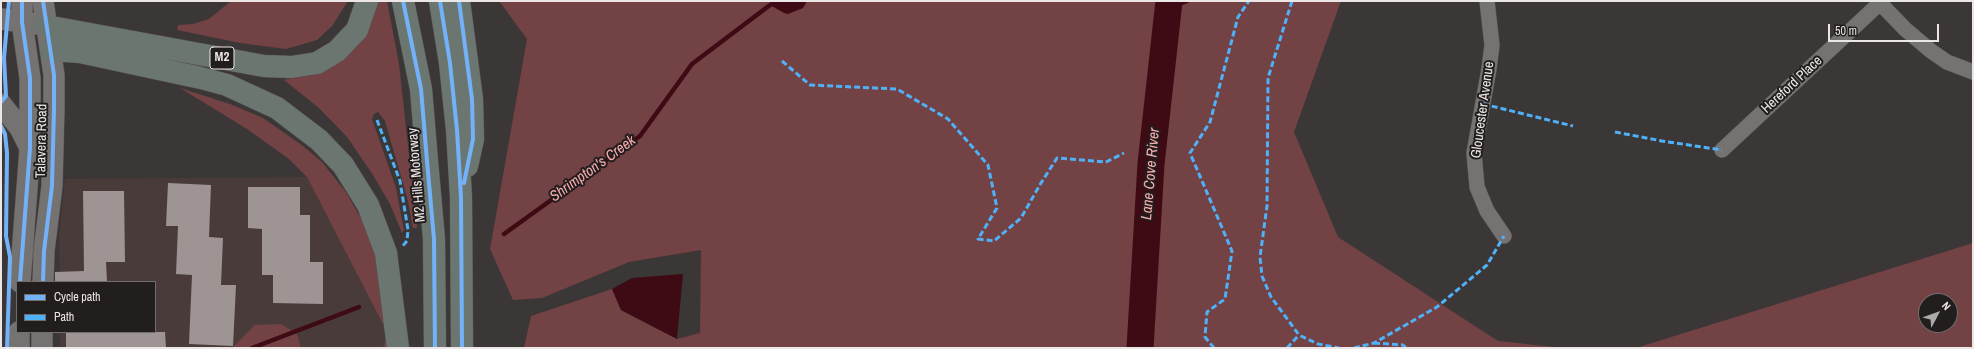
<!DOCTYPE html>
<style>
body{margin:0}
#map{position:relative;width:1974px;height:349px;overflow:hidden;background:#3c3737;font-family:"Archivo Narrow",sans-serif}
canvas{display:block}
.frame{position:absolute;inset:0;border:2px solid #ece6e6;pointer-events:none}
.legend{position:absolute;left:16px;top:281px;width:140px;height:52px;box-sizing:border-box;background:#221e1e;border:1px solid #736e6e;margin:0;padding:5px 7px;list-style:none;font-size:12px;color:#ece6e6}
.legend li{display:flex;align-items:center;gap:8px;height:20px}
.legend b{width:20px;border:1px solid #736e6e}
.north{position:absolute;left:1918px;top:293px;width:40px;height:40px;box-sizing:border-box;background:#221e1e;border:1px solid #736e6e;border-radius:50%;rotate:49deg;font-size:11px;font-weight:700;line-height:16px;text-align:center;color:#ece6e6}
.north::after{content:'';display:block;margin:auto;width:14px;height:18px;background:#aea9a9;clip-path:polygon(50% 0,100% 100%,50% 72%,0 100%)}
.scale{position:absolute;left:1828px;top:24px;width:111px;height:18px;box-sizing:border-box;border:2px solid #ece6e6;border-top:0;padding-left:5px;font-size:12px;line-height:14px;white-space:nowrap;color:#ece6e6;-webkit-text-stroke:3px #221e1e;paint-order:stroke}
</style>
<div id="map">
<canvas width="1974" height="349"></canvas>
<div class="frame"></div>
<ul class="legend">
<li><b style="height:5px;background:#73b2f8"></b>Cycle path</li>
<li><b style="height:5px;background:#4fb1f8"></b>Path</li>
</ul>
<div class="north">N</div>
<div class="scale">50 m</div>
</div>
<script>
const context = document.querySelector('canvas').getContext('2d');
context.lineJoin = 'round';
function fill(path, color) { context.fillStyle = color; context.fill(path, 'evenodd'); }
const poly = rows => new Path2D(rows.map(r => 'M' + r).join(''));
function stroke(path, color, width, dash) { context.strokeStyle = color; context.lineWidth = width; context.lineCap = dash ? 'butt' : 'round'; context.setLineDash(dash || []); context.stroke(path); }
function label(font, color, halo, rows, align = 'center') {
  context.font = font + ' "Archivo Narrow",sans-serif'; context.lineWidth = 4; context.setLineDash([]); context.textBaseline = 'middle'; context.strokeStyle = halo; context.fillStyle = color; for (const [text, x, y, turn = 0] of rows) {
    context.save(); context.translate(x, y); context.rotate((+turn || 0) * Math.PI / 180); context.textAlign = isNaN(turn) ? turn : align; if (halo) context.strokeText(text, 0, 0); context.fillText(text, 0, 0); context.restore();
  }
}
fill(poly([
 [307,177,388,334,383,348,60,348,60,332,155,332,155,282,60,282,59,237,65,179]
]), '#4a3b3b');
fill(poly([
 [231,1,348,1,332,26,317,40,286,49,240,43,177,30,178,25,193,24,209,19],
 [378,1,387,1,399,64,417,228,413,228,407,197,385,121,378,112,374,114,372,119,396,188,404,230,402,233,390,204,373,175,347,137,319,108,284,80,305,75,371,22],
 [499,1,1341,1,1294,132,1338,237,1498,341,1564,348,524,348,531,316,612,289,621,310,677,339,700,333,701,250,629,262,542,298,513,300,490,249,527,39],
 [180,88,230,104,263,118,303,146,322,162,345,191,364,223,376,255,392,348,383,348,388,334,307,177,289,159,247,129],
 [1973,243,1973,348,1636,348],
 [1926,301,1950,301,1950,325,1926,325],
 [281,324,297,334,301,348,232,348,255,325]
]), '#734244');
fill(poly([
 [770,1,807,1,803,8,788,14,784,13,770,5],
 [683,274,677,339,621,310,612,289,632,278]
]), '#3e0a13');
stroke(poly([
 [1169,8,1187,1],
 [504,234,640,136,692,64,770,5,780,1],
 [252,348,359,307]
]), '#3e0a13', 4.5);
stroke(poly([
 [1140,348,1151,164,1169,1]
]), '#3e0a13', 27);
fill(poly([
 [168,183,211,185,209,237,223,238,221,285,236,285,233,346,189,344,192,275,176,274,178,226,166,226],
 [248,187,300,187,300,215,310,215,310,262,323,262,323,304,273,303,273,275,262,275,262,229,248,228],
 [83,191,124,191,125,262,106,262,107,282,55,282,55,272,84,271],
 [66,332,165,332,166,348,66,348]
]), '#9e9494');
const street = poly([
 [1487,1,1492,45,1489,69,1474,153,1477,187,1487,211,1504,236],
 [1878,1,1905,29,1931,51,1947,62,1973,72],
 [1722,150,1880,3]
]);
const secondary = poly([
 [1,19,36,24],
 [1,104,20,128,29,146],
 [20,282,30,148,30,78,22,22,22,1],
 [43,282,44,251,52,186,54,109,54,75,43,1],
 [19,332,19,348],
 [42,332,42,348]
]);
const highway = poly([
 [403,1,421,89,427,161,434,239,435,348],
 [440,1,450,63,457,130,461,197,462,348],
 [459,1,472,99,473,139,467,166],
 [46,26,264,66,291,67,317,63,337,51,357,30,367,1],
 [51,50,80,52,201,78,227,85,277,108,319,140,343,165,368,205,386,253,398,348]
]);
stroke(street, '#585353', 16);
stroke(secondary, '#585353', 22);
stroke(highway, '#585353', 23);
stroke(street, '#757272', 15);
stroke(secondary, '#757272', 21);
stroke(highway, '#6b7671', 22);
stroke(poly([
 [1292,1,1268,78,1267,206,1260,257,1262,276,1271,297,1299,335,1318,344,1339,348],
 [782,61,810,85,897,89,948,119,988,165,997,208,978,239,994,241,1021,218,1041,183,1057,158,1106,162,1124,153],
 [1483,104,1573,126],
 [377,120,400,181,408,230,407,241,401,248],
 [1615,132,1662,141,1722,150],
 [1374,343,1403,345,1406,348],
 [1214,348,1205,337,1207,312,1225,299,1232,251,1190,153,1210,122,1238,17,1249,1],
 [1287,348,1299,335],
 [1354,348,1374,343,1437,307,1487,265,1504,236]
]), '#4fb1f8', 3, [6, 3]);
stroke(poly([
 [403,1,421,89,427,161,434,239,435,348],
 [440,1,450,63,457,130,461,197,462,348],
 [459,1,472,99,473,139,464,183],
 [1,102,6,96,4,58,9,1],
 [1,126,5,134,7,153,6,236,10,257,7,348],
 [20,282,30,148,30,78,22,22,22,1],
 [43,282,44,251,52,186,54,109,54,75,43,1]
]), '#73b2f8', 4);
for (const [x, y, w] of [
 [222,58,24]
]) { const box = new Path2D(); box.roundRect(x - w / 2, y - 11, w, 22, 3); context.fillStyle = '#221e1e'; context.fill(box); stroke(box, '#ece6e6', 1); }
label('bold 13px', '#ece6e6', null, [
 ["M2",222,58]
]);
label('14px', '#ece6e6', '#221e1e', [
 ["Hereford Place",1792,85,-43],
 ["Gloucester Avenue",1483,110,-82],
 ["Talavera Road",42,141,-89],
 ["M2 Hills Motorway",417,175,-95]
]);
label('italic 15px', '#faacae', '#221e1e', [
 ["Shrimpton's Creek",593,169,-36],
 ["Lane Cove River",1151,174,-85]
]);
</script>
